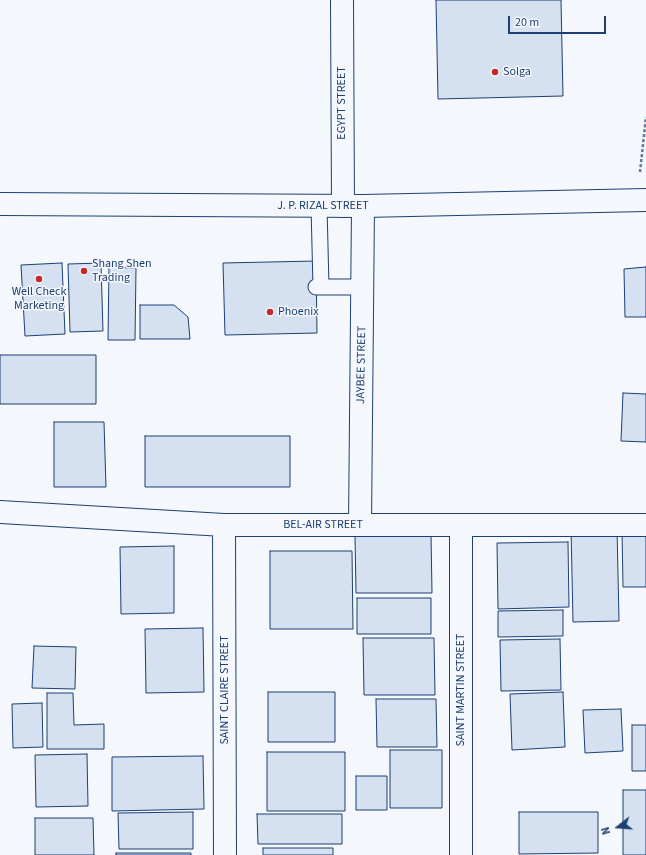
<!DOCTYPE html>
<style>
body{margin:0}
#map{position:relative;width:646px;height:855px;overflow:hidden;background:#f4f7fb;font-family:"Source Sans 3",sans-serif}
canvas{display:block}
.north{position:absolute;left:598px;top:807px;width:40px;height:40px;-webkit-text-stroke:3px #f4f7fb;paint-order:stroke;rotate:253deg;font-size:11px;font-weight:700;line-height:16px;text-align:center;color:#1d3f73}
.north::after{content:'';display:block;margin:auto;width:14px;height:18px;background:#1d3f73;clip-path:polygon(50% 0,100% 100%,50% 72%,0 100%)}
.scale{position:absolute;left:508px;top:16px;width:98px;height:18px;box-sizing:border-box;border:2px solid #1d3f73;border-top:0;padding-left:5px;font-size:12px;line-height:14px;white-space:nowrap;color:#1d3f73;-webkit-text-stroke:3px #f4f7fb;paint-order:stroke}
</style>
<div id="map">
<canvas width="646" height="855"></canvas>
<div class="north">N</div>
<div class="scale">20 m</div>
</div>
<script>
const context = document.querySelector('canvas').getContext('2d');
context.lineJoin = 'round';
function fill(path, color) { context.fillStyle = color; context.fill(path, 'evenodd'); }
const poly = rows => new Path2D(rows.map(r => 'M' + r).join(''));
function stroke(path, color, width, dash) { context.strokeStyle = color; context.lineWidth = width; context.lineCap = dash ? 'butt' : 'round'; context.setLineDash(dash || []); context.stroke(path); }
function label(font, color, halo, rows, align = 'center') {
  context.font = font + ' "Source Sans 3",sans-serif'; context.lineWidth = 3; context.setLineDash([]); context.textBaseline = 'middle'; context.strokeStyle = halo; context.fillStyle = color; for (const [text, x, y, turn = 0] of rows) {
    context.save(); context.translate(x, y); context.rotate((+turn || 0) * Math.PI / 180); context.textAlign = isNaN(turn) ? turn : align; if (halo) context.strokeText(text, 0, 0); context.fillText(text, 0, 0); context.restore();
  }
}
const building = poly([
 [436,0,561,0,563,96,438,99,436,0],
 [316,261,317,333,225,335,223,263,316,261],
 [62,263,65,334,25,336,21,265,62,263],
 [101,263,103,331,70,332,68,264,101,263],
 [109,267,136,268,135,340,108,340,109,267],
 [646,267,646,317,625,317,624,269,646,267],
 [140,305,174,305,188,317,190,339,140,339,140,305],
 [0,355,96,355,96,404,0,404,0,355],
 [623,393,646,394,646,442,621,441,623,393],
 [54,422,104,422,106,487,54,487,54,422],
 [145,436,290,436,290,487,145,487,145,436],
 [571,528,617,528,619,621,573,622,571,528],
 [646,530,646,587,623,587,622,531,646,530],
 [355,534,431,534,432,593,356,593,355,534],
 [568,542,569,607,498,609,497,543,568,542],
 [174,546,174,613,121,614,120,547,174,546],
 [270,551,352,551,353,629,270,629,270,551],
 [357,598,431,598,431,634,357,634,357,598],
 [563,610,563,636,498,637,498,611,563,610],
 [203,628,204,692,146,693,145,629,203,628],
 [363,638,434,638,435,695,364,695,363,638],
 [560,639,561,690,501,691,500,640,560,639],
 [34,646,76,647,75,689,32,688,34,646],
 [268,692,335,692,335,742,268,742,268,692],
 [563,692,565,747,512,750,510,694,563,692],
 [47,693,73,693,74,725,104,724,104,749,47,749,47,693],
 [376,699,436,699,437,747,377,747,376,699],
 [42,703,43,747,13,748,12,704,42,703],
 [621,709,623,751,585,753,583,710,621,709],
 [632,725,646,725,646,771,632,771,632,725],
 [390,750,442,750,442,808,390,808,390,750],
 [267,752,345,752,345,811,267,811,267,752],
 [87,754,88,806,36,807,35,755,87,754],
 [203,756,204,809,112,811,112,757,203,756],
 [356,776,387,776,387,810,356,810,356,776],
 [623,790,646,790,646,855,623,855,623,790],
 [193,812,193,849,119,849,118,813,193,812],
 [519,812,598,812,598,853,519,854,519,812],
 [257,814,342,814,342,844,258,844,257,814],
 [35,818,93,818,94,855,35,855,35,818],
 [263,848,333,848,333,855,263,855,263,848],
 [116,853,191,853,191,855,116,855,116,853]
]);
fill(building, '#d5e0f0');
stroke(building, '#1d3f73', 1);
const service = poly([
 [316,287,321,287,319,206],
 [321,287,362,287]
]);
const minor = poly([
 [342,0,343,206],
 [0,512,224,525,646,525],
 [224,525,225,855],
 [360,525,363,206],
 [461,525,461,855]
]);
const primary = poly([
 [0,204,363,206,646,200]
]);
stroke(service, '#1d3f73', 17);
stroke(minor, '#1d3f73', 24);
stroke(primary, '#1d3f73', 24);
stroke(poly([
 [640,172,646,117]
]), '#5e769c', 2.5, [3, 2]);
stroke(service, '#f4f7fb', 15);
stroke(minor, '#f4f7fb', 22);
stroke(primary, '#f4f7fb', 22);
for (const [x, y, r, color] of [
 [495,72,4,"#c62828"],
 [84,271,4,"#c62828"],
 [39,279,4,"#c62828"],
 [270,312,4,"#c62828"]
]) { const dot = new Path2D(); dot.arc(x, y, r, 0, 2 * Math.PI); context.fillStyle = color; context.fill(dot); stroke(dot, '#f4f7fb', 1.5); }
label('12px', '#1d3f73', '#f4f7fb', [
 ["Solga",503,72],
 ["Shang Shen",92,264],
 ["Trading",92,278],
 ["Well Check",39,292,"center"],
 ["Marketing",39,306,"center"],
 ["Phoenix",278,312]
], 'left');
label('12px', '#1d3f73', '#f4f7fb', [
 ["EGYPT STREET",342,103,-90],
 ["J. P. RIZAL STREET",323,206],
 ["JAYBEE STREET",362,365,-89],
 ["BEL-AIR STREET",323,525],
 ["SAINT CLAIRE STREET",225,690,-90],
 ["SAINT MARTIN STREET",461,690,-90]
]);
</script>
